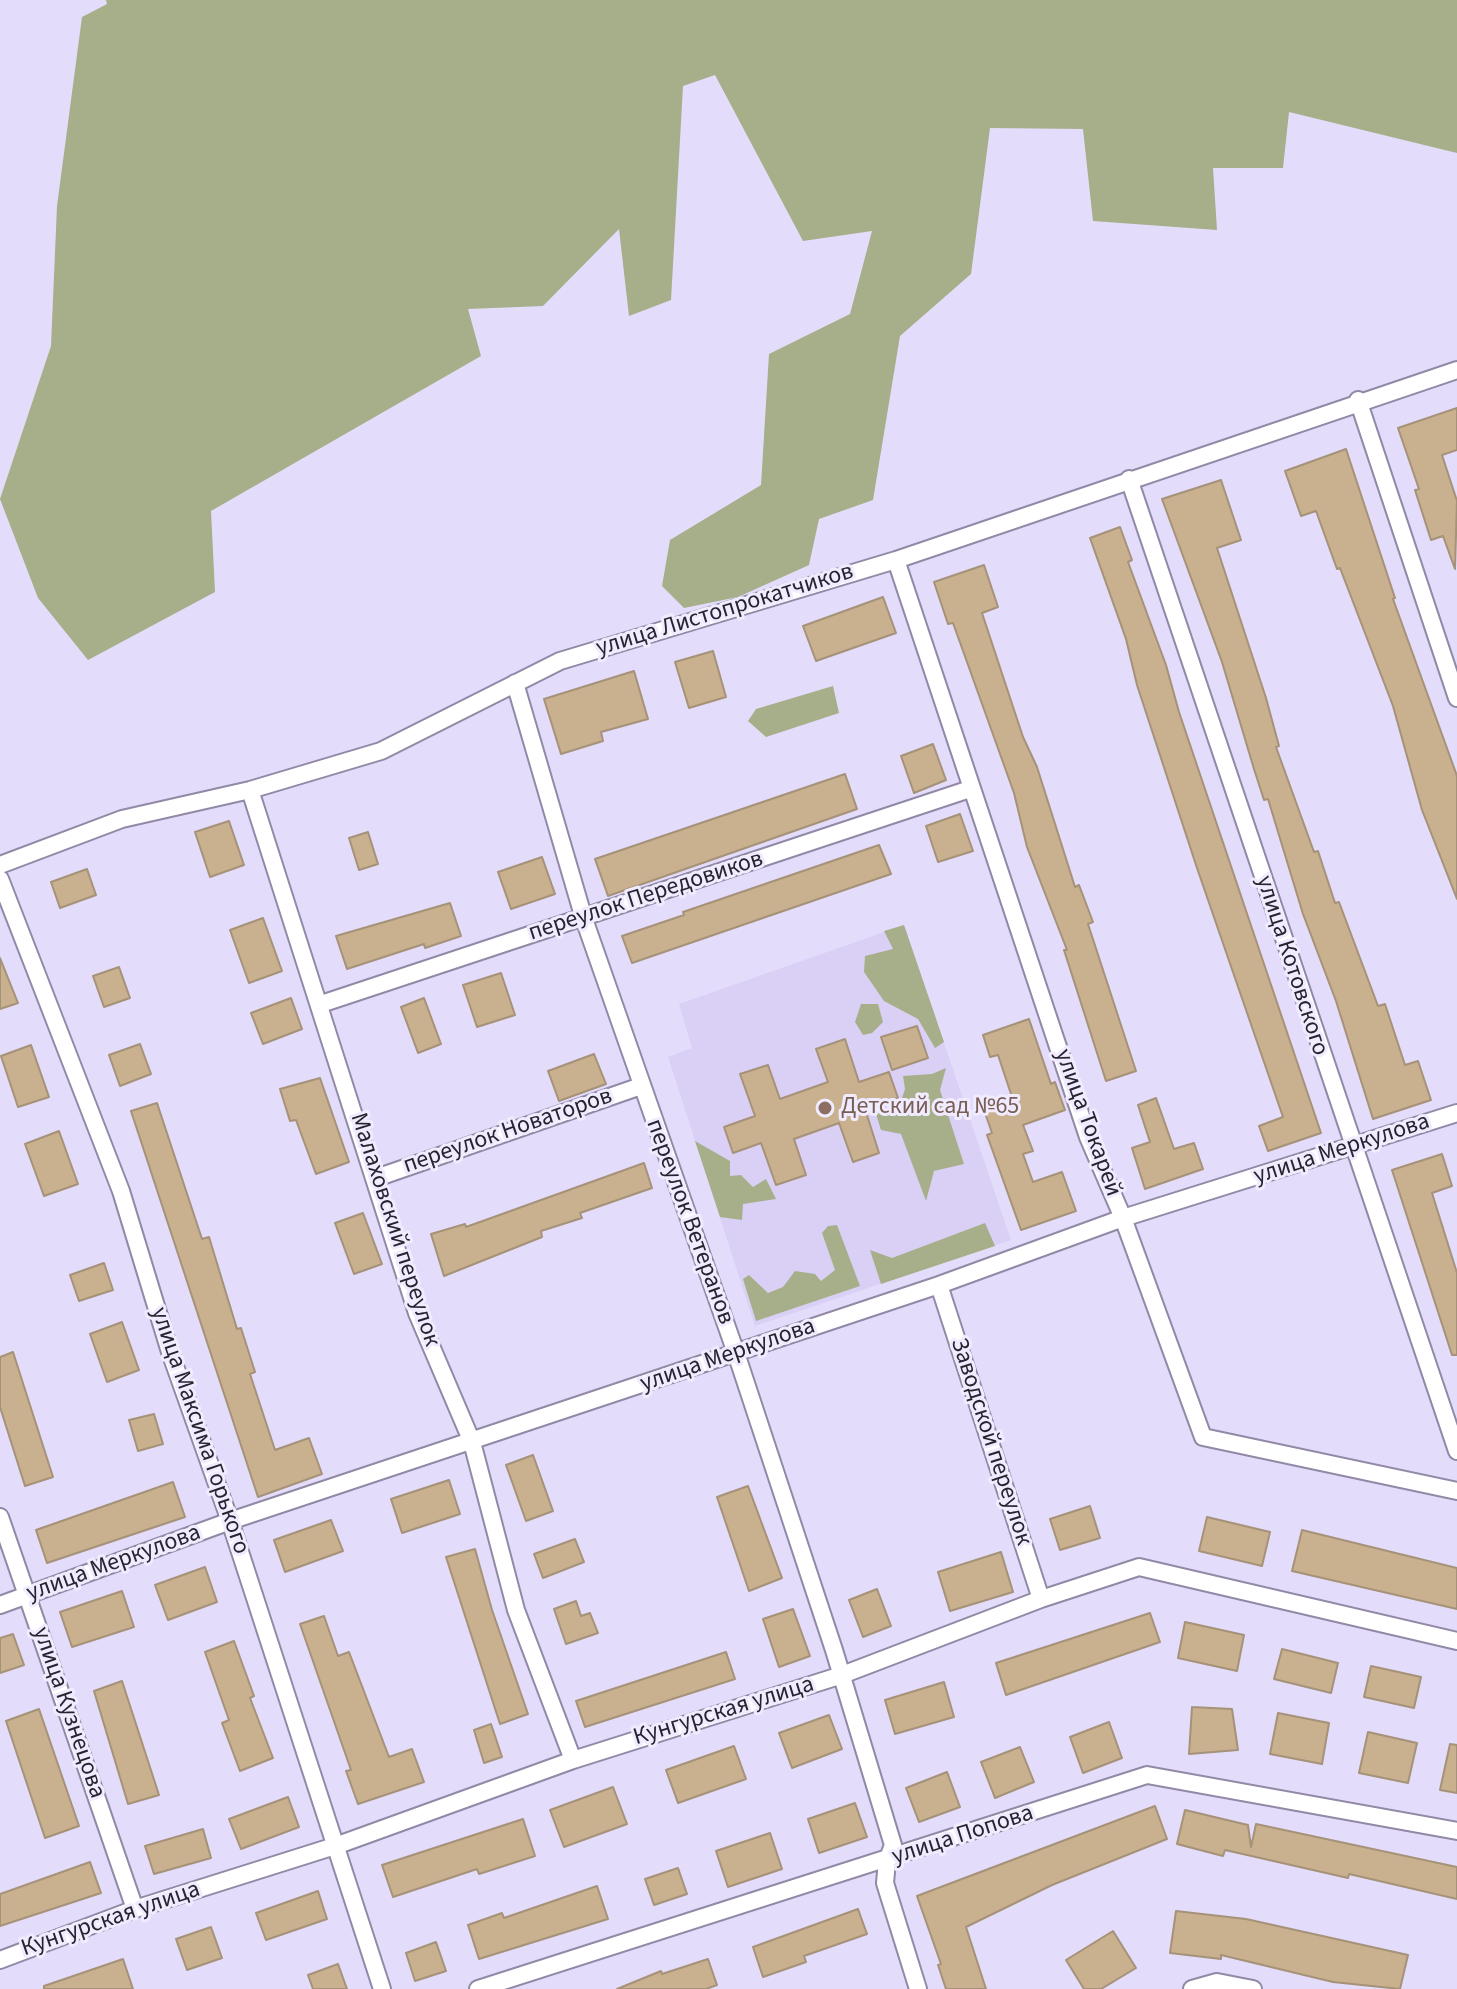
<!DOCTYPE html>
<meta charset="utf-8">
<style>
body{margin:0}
canvas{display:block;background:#e4dcfb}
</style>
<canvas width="1457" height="1989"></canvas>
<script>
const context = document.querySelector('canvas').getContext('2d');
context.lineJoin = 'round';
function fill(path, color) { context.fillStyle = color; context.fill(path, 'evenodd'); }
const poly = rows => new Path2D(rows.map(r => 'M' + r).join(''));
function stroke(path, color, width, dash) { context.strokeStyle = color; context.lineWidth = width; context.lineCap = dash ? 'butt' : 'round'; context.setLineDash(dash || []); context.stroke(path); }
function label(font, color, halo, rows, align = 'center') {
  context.font = font + ' "Source Sans 3",sans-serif'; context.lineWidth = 6; context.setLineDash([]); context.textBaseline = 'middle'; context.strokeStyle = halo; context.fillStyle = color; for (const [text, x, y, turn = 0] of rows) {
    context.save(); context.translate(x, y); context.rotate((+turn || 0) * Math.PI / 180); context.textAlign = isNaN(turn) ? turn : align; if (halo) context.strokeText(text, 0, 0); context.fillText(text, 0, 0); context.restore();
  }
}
fill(poly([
 [904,925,1011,1240,755,1326,668,1057,692,1048,679,1004]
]), '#dad0f6');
fill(poly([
 [106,0,1457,0,1457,153,1289,112,1283,168,1213,168,1217,230,1093,221,1083,129,990,128,971,274,900,336,873,500,819,519,809,565,738,597,684,608,662,586,670,540,761,485,769,354,850,314,872,231,803,241,715,75,683,86,671,300,629,316,619,229,543,306,468,309,481,356,211,511,215,592,88,660,38,598,0,499,51,346,57,206,82,17,107,4],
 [833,686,839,713,766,737,748,721,756,709],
 [904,925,944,1042,935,1048,918,1019,884,1001,864,972,865,956,893,949,884,931],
 [861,1004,878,1004,883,1022,872,1033,863,1035,855,1022],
 [946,1068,940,1090,964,1164,934,1171,926,1201,901,1134,881,1130,876,1114,899,1107,905,1089,903,1076,932,1074],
 [695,1141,730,1161,730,1176,741,1175,753,1187,766,1179,776,1199,743,1204,742,1220,720,1217],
 [985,1223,995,1246,881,1284,870,1250,892,1258],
 [837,1225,860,1286,756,1321,743,1279,749,1275,768,1293,783,1287,795,1271,815,1274,821,1281,835,1270,822,1233,828,1226]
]), '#a6af89');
const building = poly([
 [1457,408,1457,450,1442,455,1457,501,1455,569,1443,536,1431,540,1415,490,1419,489,1398,428,1457,408],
 [1346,449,1395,598,1393,599,1457,776,1457,899,1422,810,1393,706,1340,568,1337,569,1316,511,1301,516,1285,471,1346,449],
 [1221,480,1241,540,1217,548,1266,698,1279,746,1276,747,1314,852,1318,851,1335,903,1339,902,1378,1006,1385,1004,1405,1065,1418,1061,1431,1100,1373,1119,1336,1001,1303,914,1268,799,1264,800,1254,769,1222,662,1162,499,1221,480],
 [1120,527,1132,560,1128,562,1166,665,1179,712,1321,1133,1268,1151,1259,1126,1283,1117,1197,868,1137,685,1126,639,1090,538,1120,527],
 [984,565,998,607,982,613,1023,737,1037,767,1075,887,1079,885,1093,922,1088,924,1136,1071,1106,1081,1064,950,1067,950,1027,847,1014,793,953,623,948,624,934,582,984,565],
 [883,597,896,633,816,661,803,626,883,597],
 [713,651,726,697,689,708,675,662,713,651],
 [634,671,648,719,601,732,603,741,561,754,544,699,634,671],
 [933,744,946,780,914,793,901,756,933,744],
 [845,774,857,809,608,896,595,859,845,774],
 [960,814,973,851,938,862,926,826,960,814],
 [229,821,244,865,210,877,195,832,229,821],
 [368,832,378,864,359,870,349,838,368,832],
 [879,845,891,874,632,963,622,936,684,915,683,912,879,845],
 [542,857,555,894,511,909,498,872,542,857],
 [87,869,96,895,60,908,51,882,87,869],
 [450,903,461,936,425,948,424,944,347,969,336,936,450,903],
 [263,918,282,971,249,983,230,930,263,918],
 [0,958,18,1003,0,1009,0,958],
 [119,967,130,998,104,1007,93,976,119,967],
 [501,973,515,1015,477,1027,463,985,501,973],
 [291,998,302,1029,263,1044,251,1013,291,998],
 [424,998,441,1044,418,1053,401,1007,424,998],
 [1029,1019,1051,1084,1055,1082,1065,1110,1023,1125,1033,1151,1023,1154,1033,1182,1062,1172,1076,1211,1021,1230,987,1135,992,1133,983,1107,1012,1097,998,1055,990,1057,983,1035,1029,1019],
 [917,1026,928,1058,892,1070,881,1037,917,1026],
 [845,1039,859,1082,889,1072,898,1098,865,1109,879,1153,853,1162,839,1123,794,1139,806,1175,776,1185,761,1143,733,1153,724,1127,755,1116,740,1074,768,1065,780,1099,828,1082,816,1049,845,1039],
 [140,1044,151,1074,120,1086,109,1055,140,1044],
 [31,1045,49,1097,18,1107,1,1056,31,1045],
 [594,1054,606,1084,559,1101,548,1071,594,1054],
 [320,1078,349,1162,316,1174,296,1120,290,1121,280,1089,320,1078],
 [1156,1098,1174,1149,1194,1143,1203,1169,1145,1189,1132,1148,1150,1142,1138,1105,1156,1098],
 [157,1103,202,1239,209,1237,237,1329,241,1328,255,1372,250,1374,275,1450,309,1438,322,1474,258,1497,131,1111,157,1103],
 [59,1131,78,1184,44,1196,25,1144,59,1131],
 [1442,1154,1452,1186,1432,1193,1457,1273,1457,1355,1452,1355,1392,1170,1442,1154],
 [644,1163,652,1188,580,1213,582,1218,541,1231,542,1237,444,1276,431,1234,465,1224,466,1227,644,1163],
 [363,1213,382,1264,354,1274,335,1223,363,1213],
 [104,1263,113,1290,79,1301,70,1275,104,1263],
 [122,1322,139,1370,107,1382,90,1334,122,1322],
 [13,1352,53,1477,25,1486,0,1407,0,1357,13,1352],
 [154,1414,163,1444,138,1451,129,1420,154,1414],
 [533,1455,553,1511,526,1521,506,1465,533,1455],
 [449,1480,460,1514,402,1533,391,1499,449,1480],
 [173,1482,185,1517,47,1563,36,1530,173,1482],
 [748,1486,782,1578,749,1591,717,1497,748,1486],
 [1090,1506,1100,1538,1060,1550,1050,1519,1090,1506],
 [1207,1517,1270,1532,1262,1566,1199,1551,1207,1517],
 [331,1520,343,1551,285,1572,274,1540,331,1520],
 [1302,1530,1457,1568,1457,1609,1292,1571,1302,1530],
 [575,1539,584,1562,543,1578,534,1554,575,1539],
 [475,1549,492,1610,528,1714,500,1724,446,1557,475,1549],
 [1001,1552,1013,1592,950,1611,938,1572,1001,1552],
 [205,1567,217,1602,168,1620,155,1585,205,1567],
 [877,1589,891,1626,863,1637,849,1600,877,1589],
 [122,1591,134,1627,72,1647,60,1612,122,1591],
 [576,1601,581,1616,590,1613,598,1633,566,1644,554,1609,576,1601],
 [793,1609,810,1656,779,1667,763,1619,793,1609],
 [1150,1613,1160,1642,1006,1695,996,1663,1150,1613],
 [324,1616,338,1656,349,1652,389,1757,412,1749,424,1782,358,1804,346,1771,351,1770,300,1624,324,1616],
 [1185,1622,1244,1635,1237,1671,1178,1658,1185,1622],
 [13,1634,24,1665,0,1673,0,1638,13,1634],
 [234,1641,254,1696,250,1698,273,1758,240,1771,222,1723,229,1720,205,1652,234,1641],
 [1282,1649,1338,1663,1331,1693,1274,1679,1282,1649],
 [726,1652,735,1679,585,1727,576,1701,726,1652],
 [1371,1666,1421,1677,1414,1708,1364,1697,1371,1666],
 [122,1681,159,1795,128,1804,94,1691,122,1681],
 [944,1682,954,1717,895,1734,885,1700,944,1682],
 [1192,1707,1232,1709,1238,1750,1189,1754,1192,1707],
 [39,1709,79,1826,45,1838,6,1721,39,1709],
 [1278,1713,1329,1723,1322,1764,1270,1754,1278,1713],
 [829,1715,842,1749,792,1768,779,1733,829,1715],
 [1109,1722,1122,1758,1083,1773,1070,1737,1109,1722],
 [491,1724,502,1757,484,1763,474,1730,491,1724],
 [1368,1732,1417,1743,1408,1783,1359,1773,1368,1732],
 [1450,1744,1457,1745,1457,1793,1440,1790,1450,1744],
 [734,1746,746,1779,678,1803,666,1770,734,1746],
 [1020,1747,1034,1782,995,1798,981,1762,1020,1747],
 [947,1772,960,1807,919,1822,906,1788,947,1772],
 [613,1787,627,1824,564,1847,550,1810,613,1787],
 [288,1797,299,1827,241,1849,229,1819,288,1797],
 [855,1803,867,1837,819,1853,808,1819,855,1803],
 [1155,1806,1167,1839,1052,1885,966,1927,986,1989,946,1989,938,1965,941,1964,917,1896,1155,1806],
 [1185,1810,1248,1825,1251,1847,1256,1824,1457,1867,1457,1899,1349,1874,1348,1878,1225,1850,1223,1856,1177,1844,1185,1810],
 [523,1819,535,1856,479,1874,477,1869,393,1897,382,1865,523,1819],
 [203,1829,211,1858,154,1874,145,1846,203,1829],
 [770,1833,782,1869,728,1887,716,1851,770,1833],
 [90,1862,101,1893,0,1926,0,1894,90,1862],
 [678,1868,687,1894,654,1905,645,1879,678,1868],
 [597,1886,608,1919,479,1959,468,1925,502,1913,504,1918,597,1886],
 [318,1891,327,1919,266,1940,256,1913,318,1891],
 [858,1909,867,1934,804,1956,806,1962,763,1977,753,1947,858,1909],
 [1176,1911,1246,1919,1408,1955,1400,1989,1333,1982,1221,1955,1221,1959,1170,1953,1176,1911],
 [211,1927,222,1958,187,1970,176,1939,211,1927],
 [1113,1931,1136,1968,1101,1989,1084,1989,1066,1960,1113,1931],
 [436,1942,446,1971,415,1981,406,1953,436,1942],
 [123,1959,133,1989,44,1989,44,1986,123,1959],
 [708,1959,717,1985,706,1989,617,1989,661,1971,662,1974,708,1959],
 [338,1964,347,1989,313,1989,308,1975,338,1964]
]);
fill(building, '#c9b08f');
stroke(building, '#a59278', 2);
const minor = poly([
 [1358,400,1457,698],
 [1129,479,1457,1451],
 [896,560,1088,1137,1123,1218,1203,1437,1457,1491],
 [515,683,584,919,736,1353,834,1650,893,1845,887,1861,885,1883,918,1989],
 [250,790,417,1313,472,1442,516,1610,573,1760],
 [0,865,122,819,250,790,381,751,560,661,896,560,1457,370],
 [0,879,121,1191,170,1352,230,1521,382,1989],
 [321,1004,970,789],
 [376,1178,641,1086],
 [939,1285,1041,1599],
 [0,1517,135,1909],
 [0,1605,230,1521,939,1285,1123,1218,1457,1113],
 [0,1960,135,1909,338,1845,573,1760,842,1675,1041,1599,1139,1567,1457,1641],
 [478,1989,1147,1775,1457,1831],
 [1192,1989,1217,1982,1253,1989]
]);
stroke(minor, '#9189a6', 20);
stroke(minor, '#fff', 16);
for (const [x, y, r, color] of [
 [825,1108,8,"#8d6e63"]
]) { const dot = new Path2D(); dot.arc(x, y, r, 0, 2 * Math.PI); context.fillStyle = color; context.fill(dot); stroke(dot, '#f0ebfe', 3); }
label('24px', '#27242f', '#f0ebfe', [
 ["улица Листопрокатчиков",725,611,-17],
 ["переулок Передовиков",646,897,-18],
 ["улица Котовского",1291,966,72],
 ["улица Токарей",1087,1123,70],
 ["переулок Новаторов",508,1132,-19],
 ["улица Меркулова",1342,1150,-18],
 ["переулок Ветеранов",689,1222,70],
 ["Малаховский переулок",394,1230,72],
 ["улица Меркулова",728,1356,-19],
 ["улица Максима Горького",199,1431,71],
 ["Заводской переулок",990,1442,72],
 ["улица Меркулова",114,1564,-20],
 ["Кунгурская улица",724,1712,-17],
 ["улица Кузнецова",68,1713,71],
 ["улица Попова",963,1836,-18],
 ["Кунгурская улица",111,1920,-19]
]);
label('24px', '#785e54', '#f0ebfe', [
 ["Детский сад №65",841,1108]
], 'left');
</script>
